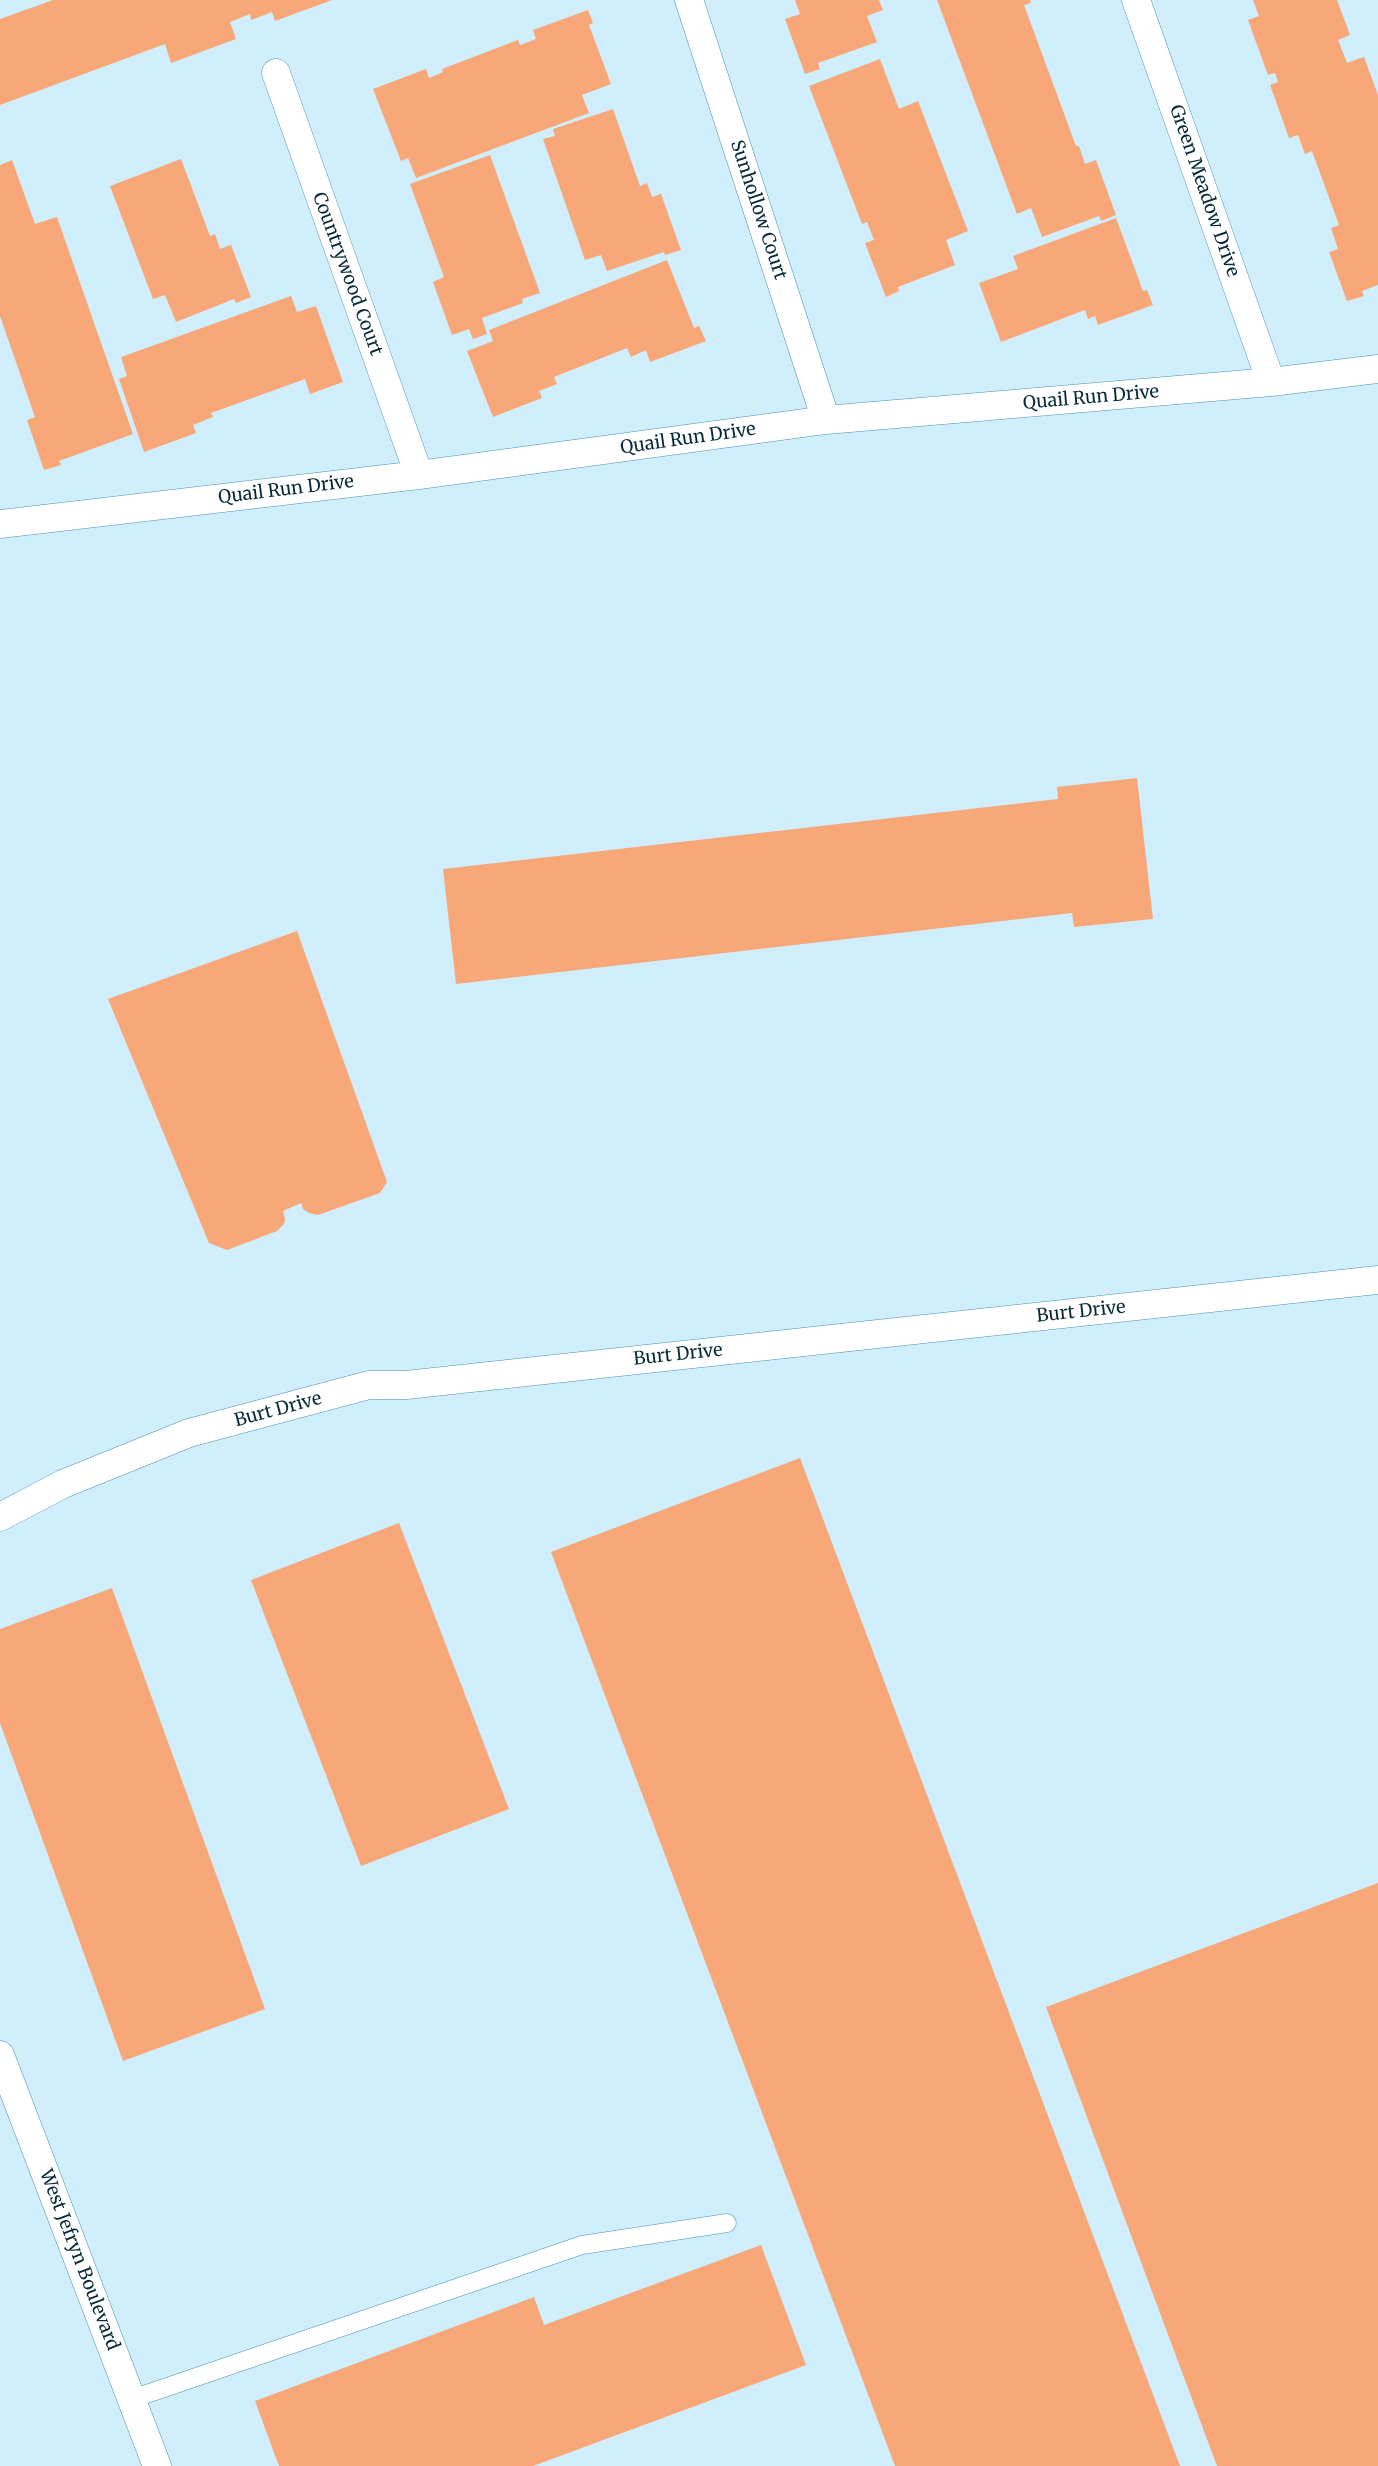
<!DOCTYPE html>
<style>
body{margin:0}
canvas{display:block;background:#d1eefd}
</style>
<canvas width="1378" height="2466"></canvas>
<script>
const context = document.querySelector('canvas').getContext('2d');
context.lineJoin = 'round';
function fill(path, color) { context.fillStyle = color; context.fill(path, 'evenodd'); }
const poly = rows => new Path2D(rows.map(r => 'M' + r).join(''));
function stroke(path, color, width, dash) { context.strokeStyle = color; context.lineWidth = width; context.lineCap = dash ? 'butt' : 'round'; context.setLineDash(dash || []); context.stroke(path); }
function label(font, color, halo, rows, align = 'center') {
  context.font = font + ' Merriweather,serif'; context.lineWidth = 4.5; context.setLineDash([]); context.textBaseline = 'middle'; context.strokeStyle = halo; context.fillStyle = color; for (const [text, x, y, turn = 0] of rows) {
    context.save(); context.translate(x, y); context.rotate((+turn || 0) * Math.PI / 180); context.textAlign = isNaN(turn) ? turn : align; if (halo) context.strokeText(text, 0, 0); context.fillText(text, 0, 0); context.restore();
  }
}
fill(poly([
 [53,0,332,0,275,21,272,12,251,20,250,14,230,22,236,39,171,63,165,44,0,105,0,19],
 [795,0,879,0,883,10,867,16,877,42,818,63,820,69,805,74,785,19,800,14],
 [937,0,1030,0,1031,3,1024,5,1076,146,1079,146,1085,164,1096,160,1116,215,1101,221,1099,216,1042,237,1031,208,1017,214],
 [1253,0,1337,0,1350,35,1338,40,1347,63,1364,57,1378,95,1378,285,1362,291,1364,296,1347,301,1329,252,1338,249,1331,228,1339,225,1312,151,1305,154,1298,135,1289,138,1270,85,1278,82,1275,73,1268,75,1248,20,1259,16],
 [588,10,593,23,589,25,611,84,582,95,589,113,416,178,408,158,401,161,373,89,426,69,429,78,443,72,442,69,518,40,520,45,536,39,533,30],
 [880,59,899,109,918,101,968,231,946,240,955,265,898,287,899,291,886,297,865,243,874,240,867,222,862,224,809,86],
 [613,109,640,186,647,183,652,197,661,194,681,250,665,255,664,252,607,271,601,255,585,260,543,139,555,136,553,129],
 [490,155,540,293,522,299,523,303,482,318,487,334,473,339,469,329,452,335,433,282,444,277,410,184],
 [181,159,210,236,215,234,220,249,231,245,251,297,236,303,234,299,176,322,165,295,153,299,110,186],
 [12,160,35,224,57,217,133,434,59,461,61,465,44,470,27,420,35,417,0,316,0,165],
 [1116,218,1143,291,1147,290,1153,305,1098,325,1095,316,1088,319,1085,310,1001,342,979,283,1018,269,1013,256],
 [667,260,694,328,699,326,706,341,650,362,646,350,631,357,627,348,554,377,557,384,539,391,542,398,493,417,467,351,493,341,489,330],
 [291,296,297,312,316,306,343,382,310,394,305,379,211,413,213,417,193,425,196,433,144,452,119,379,127,376,121,357],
 [1137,778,1153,919,1074,927,1072,913,456,984,443,869,1058,799,1057,787],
 [297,931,387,1182,380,1193,318,1215,309,1213,303,1209,301,1203,283,1211,285,1219,284,1224,277,1231,227,1250,209,1243,108,999],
 [800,1458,1180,2466,895,2466,551,1552],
 [399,1523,509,1809,361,1866,251,1580],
 [112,1588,265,2009,123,2061,0,1723,0,1629],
 [1378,1883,1378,2466,1217,2466,1046,2007],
 [761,2245,806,2365,533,2466,279,2466,255,2401,534,2297,544,2325]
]), '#f7a778');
const lane = poly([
 [132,2399,582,2245,727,2223]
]);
const street = poly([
 [689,0,826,420],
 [1136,0,1271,382],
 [276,73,419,475],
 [0,524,419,475,826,420,1271,382,1378,369],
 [0,1517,63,1484,189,1433,369,1385,406,1385,1378,1280],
 [0,2055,157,2466]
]);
stroke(lane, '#4692b5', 19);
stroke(street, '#4692b5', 29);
stroke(lane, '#fff', 18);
stroke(street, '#fff', 28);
label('18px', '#082a38', '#fff', [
 ["Green Meadow Drive",1204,191,71],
 ["Sunhollow Court",758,210,72],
 ["Countrywood Court",347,274,70],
 ["Quail Run Drive",1091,398,-5],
 ["Quail Run Drive",688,439,-8],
 ["Quail Run Drive",286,490,-7],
 ["Burt Drive",1081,1312,-6],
 ["Burt Drive",678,1355,-6],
 ["Burt Drive",278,1410,-15],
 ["West Jefryn Boulevard",79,2260,69]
]);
</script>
